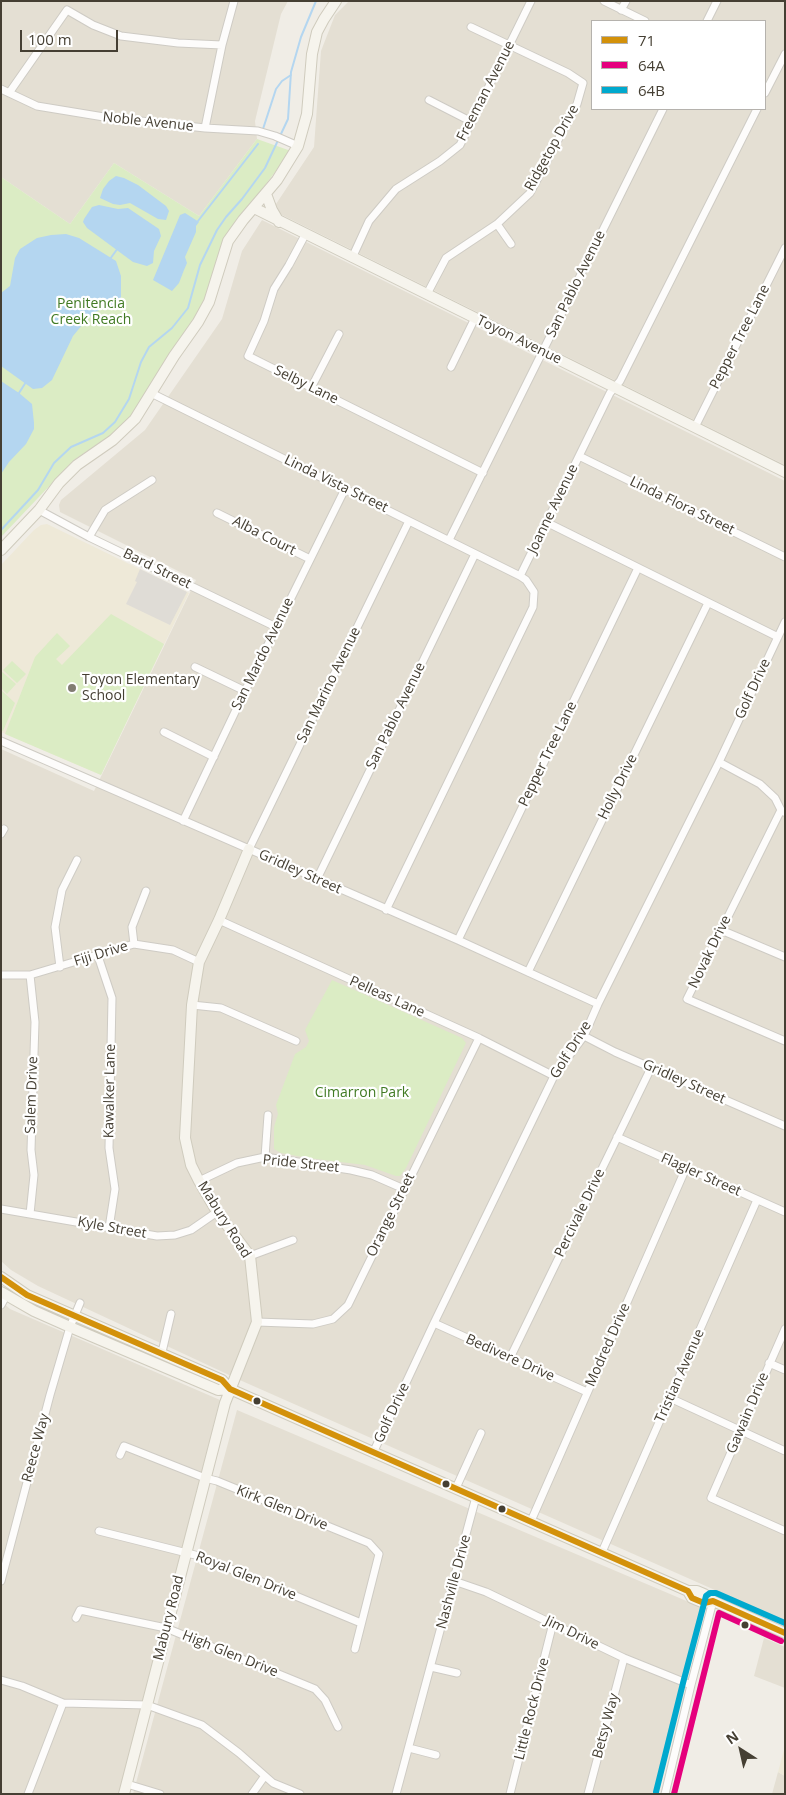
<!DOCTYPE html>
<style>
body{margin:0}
#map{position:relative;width:786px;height:1795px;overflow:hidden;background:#f0ede6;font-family:"Open Sans",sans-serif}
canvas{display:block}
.frame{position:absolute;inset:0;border:2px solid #453f33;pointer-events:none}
.legend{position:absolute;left:591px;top:20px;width:175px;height:90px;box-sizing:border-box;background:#fff;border:1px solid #b5b2ad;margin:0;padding:6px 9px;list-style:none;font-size:15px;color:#453f33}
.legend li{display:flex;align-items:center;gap:10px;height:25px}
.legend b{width:25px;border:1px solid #b5b2ad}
.north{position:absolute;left:716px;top:1725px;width:50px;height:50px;-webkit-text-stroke:4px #fff;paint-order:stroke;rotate:325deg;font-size:14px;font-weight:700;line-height:20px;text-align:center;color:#453f33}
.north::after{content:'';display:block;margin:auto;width:18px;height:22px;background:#453f33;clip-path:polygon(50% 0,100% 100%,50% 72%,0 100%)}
.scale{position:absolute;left:20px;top:30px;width:98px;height:22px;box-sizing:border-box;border:2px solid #453f33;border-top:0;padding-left:6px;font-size:15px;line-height:18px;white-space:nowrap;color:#453f33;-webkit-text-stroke:4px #fff;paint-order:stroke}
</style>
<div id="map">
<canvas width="786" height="1795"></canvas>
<div class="frame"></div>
<ul class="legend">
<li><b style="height:6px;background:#d3910a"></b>71</li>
<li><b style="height:6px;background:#e5007d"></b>64A</li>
<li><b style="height:6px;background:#00a9ce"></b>64B</li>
</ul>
<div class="north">N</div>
<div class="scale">100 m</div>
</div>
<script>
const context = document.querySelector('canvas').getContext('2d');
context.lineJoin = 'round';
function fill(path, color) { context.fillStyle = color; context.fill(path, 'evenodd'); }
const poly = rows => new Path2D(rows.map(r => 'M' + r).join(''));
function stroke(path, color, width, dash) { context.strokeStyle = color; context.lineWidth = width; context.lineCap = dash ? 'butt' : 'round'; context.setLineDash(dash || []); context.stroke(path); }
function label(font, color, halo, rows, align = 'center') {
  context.font = font + ' "Open Sans",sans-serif'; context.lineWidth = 4.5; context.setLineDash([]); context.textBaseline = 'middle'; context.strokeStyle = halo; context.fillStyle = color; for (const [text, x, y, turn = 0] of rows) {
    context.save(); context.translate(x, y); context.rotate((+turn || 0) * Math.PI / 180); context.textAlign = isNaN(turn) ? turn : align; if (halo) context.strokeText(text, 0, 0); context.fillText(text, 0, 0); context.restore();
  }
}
fill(poly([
 [1,1,288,1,281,14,255,121,257,139,199,216,114,163,70,224,1,177],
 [349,1,785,1,785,465,272,210,314,147,321,51,335,15],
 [592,21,765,21,765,109,592,109],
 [262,220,785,481,785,1621,242,1381,38,1286,11,1270,1,1261,1,749,94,791,196,580,60,512,59,505,61,500,145,430,222,319,242,251],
 [1,1301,10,1309,220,1400,119,1794,1,1794],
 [237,1410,703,1608,658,1794,133,1794],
 [764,1638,785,1647,785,1688,754,1676],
 [778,1772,785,1776,785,1794,772,1794]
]), '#e4dfd3');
fill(poly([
 [47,524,189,593,101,775,1,732,1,565,34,530,41,525],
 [785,1746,785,1776,778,1772]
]), '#eee9d8');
fill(poly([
 [257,139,291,151,225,238,217,258,204,302,195,319,173,349,130,417,108,437,74,460,1,537,1,177,70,224,114,163,199,216],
 [111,614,164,644,101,775,5,734,35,657,57,633,70,646,56,659,62,665],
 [12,661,26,674,17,683,3,670],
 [1,671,16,684,7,694,1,688],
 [1,690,15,703,3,731,1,730],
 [332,980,462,1038,466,1043,406,1168,400,1176,396,1176,365,1165,308,1158,281,1153,274,1149,274,1127,278,1114,276,1105,295,1054,306,1047,309,1041,305,1030]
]), '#dbecc4');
fill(poly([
 [140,569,187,592,170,625,126,604,137,582,135,581]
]), '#dfdcd6');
fill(poly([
 [116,176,124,178,138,185,166,206,169,211,166,220,158,219,130,203,120,205,113,204,100,198,103,189,109,181],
 [99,205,118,209,128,208,159,229,161,236,154,251,153,263,147,266,133,262,87,228,83,222,84,219,92,207],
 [185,213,199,222,196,226,196,232,185,257,187,263,184,270,179,283,172,291,153,280,180,215],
 [66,234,79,238,116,261,121,276,121,297,117,303,97,311,87,319,73,336,52,380,42,388,33,389,1,366,1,293,10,286,15,258,20,249,37,238,51,235],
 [1,381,19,393,32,404,34,423,34,429,26,444,9,462,1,474]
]), '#b4d6f0');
stroke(poly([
 [263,129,276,89,282,81,291,75],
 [198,221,258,144],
 [110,259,118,248],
 [19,393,26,382],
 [1,530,38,490,54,463,71,447,103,433,115,422,129,399,141,362,149,347,172,328,188,308,200,265,217,230,226,217,242,199,265,168,288,119,291,72,301,37,316,1]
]), '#b4d6f0', 2);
const street = poly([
 [604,1,645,21],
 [621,10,626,1],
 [707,21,717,1],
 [1,89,37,106,104,117,205,128,258,131,275,136,298,146],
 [9,93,67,10,93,25,121,36,178,43,222,45],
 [765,93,785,54],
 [429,100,472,122],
 [205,128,222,45,234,1],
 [497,224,511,244],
 [305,235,289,265,274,289,264,321,248,356,483,473],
 [352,258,369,221,396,189,440,161,460,145,531,1],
 [427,294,446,258,497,224,530,193,577,104,583,83,568,73,471,27],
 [451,367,475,318],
 [311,388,339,334],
 [151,393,520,576],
 [695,427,785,248],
 [579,456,785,557],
 [39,510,89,537,276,627],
 [217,513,310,559],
 [546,522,778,637],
 [89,537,105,510,152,480],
 [449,540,663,109],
 [195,667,245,691],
 [164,732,214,757],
 [1,741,458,940,598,1004],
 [719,762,760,784,775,798,781,810,784,812],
 [781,810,687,999,785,1041],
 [183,821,245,691,345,489],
 [1,834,4,829],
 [249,849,409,521],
 [317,879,475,554],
 [386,910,533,607,534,592,526,580,520,576,610,393,620,381,757,109],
 [219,920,479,1038,554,1076],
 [721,930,785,957],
 [458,940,638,568],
 [134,944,132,927,146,891],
 [98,956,112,998,109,1148,115,1189,109,1228],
 [60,967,55,927,62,890,77,860],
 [528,972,708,603],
 [1,975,30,975,134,944,173,950,199,962],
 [192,1005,221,1008,296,1041],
 [584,1036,615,1052,785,1126],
 [617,1137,785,1212],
 [265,1157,268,1115],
 [199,1181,237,1163,265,1157,351,1170,372,1175,404,1189],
 [1,1209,157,1236,175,1235,191,1230,217,1212],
 [30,1214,34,1175,31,1150,35,1022,30,975],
 [250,1256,293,1240],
 [1,1305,6,1296],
 [257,1322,313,1324,333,1319,348,1305,479,1038],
 [434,1323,587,1392],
 [785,1329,711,1498,785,1531],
 [162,1352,171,1314],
 [510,1358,651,1068],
 [769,1363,785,1370],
 [670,1398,785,1451],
 [373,1453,434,1323,554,1076,584,1036,598,1004,719,762,785,622],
 [120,1455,124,1446,205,1478,217,1481,369,1543,379,1554,355,1649],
 [456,1488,481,1433],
 [531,1521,686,1168],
 [99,1531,199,1556,361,1623],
 [602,1552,757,1200],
 [1,1581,50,1395,70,1327,80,1303],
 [454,1581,486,1592,624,1658,691,1685],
 [76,1618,80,1610,166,1628,315,1689,325,1700,338,1727],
 [431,1667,457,1673],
 [1,1680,22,1686,63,1703,147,1705,202,1725,239,1753,273,1783,300,1794],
 [409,1748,436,1755],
 [127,1784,160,1794],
 [28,1794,63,1703],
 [252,1794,264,1777],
 [396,1794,476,1497],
 [510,1794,553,1623],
 [588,1794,624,1658],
 [665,1794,691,1685,713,1601]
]);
const secondary = poly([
 [266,194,272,210,279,222],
 [254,208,785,472],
 [1,550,39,510,59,483,77,465,113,440,135,419,174,356,198,322,209,302,228,241,243,220,277,180,298,146,307,114,312,54,317,32,324,19,336,1],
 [1,1277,27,1295,222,1380,230,1389],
 [1,1292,34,1311,70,1327,218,1390,230,1389,239,1393,688,1591,697,1591,704,1594,713,1601,785,1633],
 [688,1591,692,1598,704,1603,713,1601],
 [124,1794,225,1403,257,1322,250,1256,217,1212,199,1181,191,1165,185,1138,192,1005,199,962,219,920,249,849]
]);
stroke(street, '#cecbc4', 9);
stroke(secondary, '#cfcbbd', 12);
stroke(street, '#fdfcfb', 7);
stroke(secondary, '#f6f4ed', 10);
stroke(poly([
 [1,1277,27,1295,222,1380,230,1389,688,1591,692,1598,704,1603,713,1601,785,1633]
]), '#d3910a', 6);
stroke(poly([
 [674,1794,719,1613,781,1641]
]), '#e5007d', 6);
stroke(poly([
 [656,1792,683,1683,706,1596,710,1593,716,1593,785,1623]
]), '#00a9ce', 6);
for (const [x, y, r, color] of [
 [72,688,5,"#817c72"],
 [257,1401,4.5,"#453f33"],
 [446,1484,4.5,"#453f33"],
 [502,1509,4.5,"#453f33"],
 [745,1625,4.5,"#453f33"]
]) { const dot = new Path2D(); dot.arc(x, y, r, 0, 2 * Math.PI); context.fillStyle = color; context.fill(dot); stroke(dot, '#fff', 2); }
label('14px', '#453f33', '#fff', [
 ["Freeman Avenue",486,91,-63],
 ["Noble Avenue",148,122,6],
 ["Ridgetop Drive",552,148,-61],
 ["San Pablo Avenue",576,284,-64],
 ["Pepper Tree Lane",740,337,-63],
 ["Toyon Avenue",519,340,26],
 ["Selby Lane",306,385,26],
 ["Linda Vista Street",336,484,26],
 ["Linda Flora Street",682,506,26],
 ["Joanne Avenue",553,509,-64],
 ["Alba Court",264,536,27],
 ["Bard Street",157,569,26],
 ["San Mardo Avenue",263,654,-64],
 ["San Marino Avenue",329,685,-64],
 ["Golf Drive",753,689,-65],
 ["San Pablo Avenue",396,716,-64],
 ["Pepper Tree Lane",548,754,-64],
 ["Holly Drive",618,787,-64],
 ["Gridley Street",300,872,24],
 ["Novak Drive",710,952,-64],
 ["Fiji Drive",101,954,-17],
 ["Pelleas Lane",387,997,24],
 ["Golf Drive",571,1050,-58],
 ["Gridley Street",684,1082,24],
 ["Kawalker Lane",110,1091,-89],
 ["Salem Drive",32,1095,-88],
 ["Pride Street",301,1164,6],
 ["Flagler Street",701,1175,24],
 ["Percivale Drive",580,1213,-64],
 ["Orange Street",391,1215,-64],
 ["Mabury Road",224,1220,58],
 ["Kyle Street",112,1228,10],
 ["Modred Drive",608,1345,-66],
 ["Bedivere Drive",510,1358,24],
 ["Tristian Avenue",680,1376,-66],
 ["Golf Drive",392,1413,-65],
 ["Gawain Drive",748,1413,-67],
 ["Reece Way",36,1448,-75],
 ["Kirk Glen Drive",282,1508,22],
 ["Royal Glen Drive",246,1576,22],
 ["Nashville Drive",454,1582,-75],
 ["Mabury Road",169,1618,-76],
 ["Jim Drive",572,1633,26],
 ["High Glen Drive",230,1654,22],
 ["Little Rock Drive",532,1709,-76],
 ["Betsy Way",606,1726,-75]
]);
label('14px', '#407a23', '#fff', [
 ["Penitencia",91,304],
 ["Creek Reach",91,320],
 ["Cimarron Park",362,1093]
]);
label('14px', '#453f33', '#fff', [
 ["Toyon Elementary",82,680],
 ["School",82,696]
], 'left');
</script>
